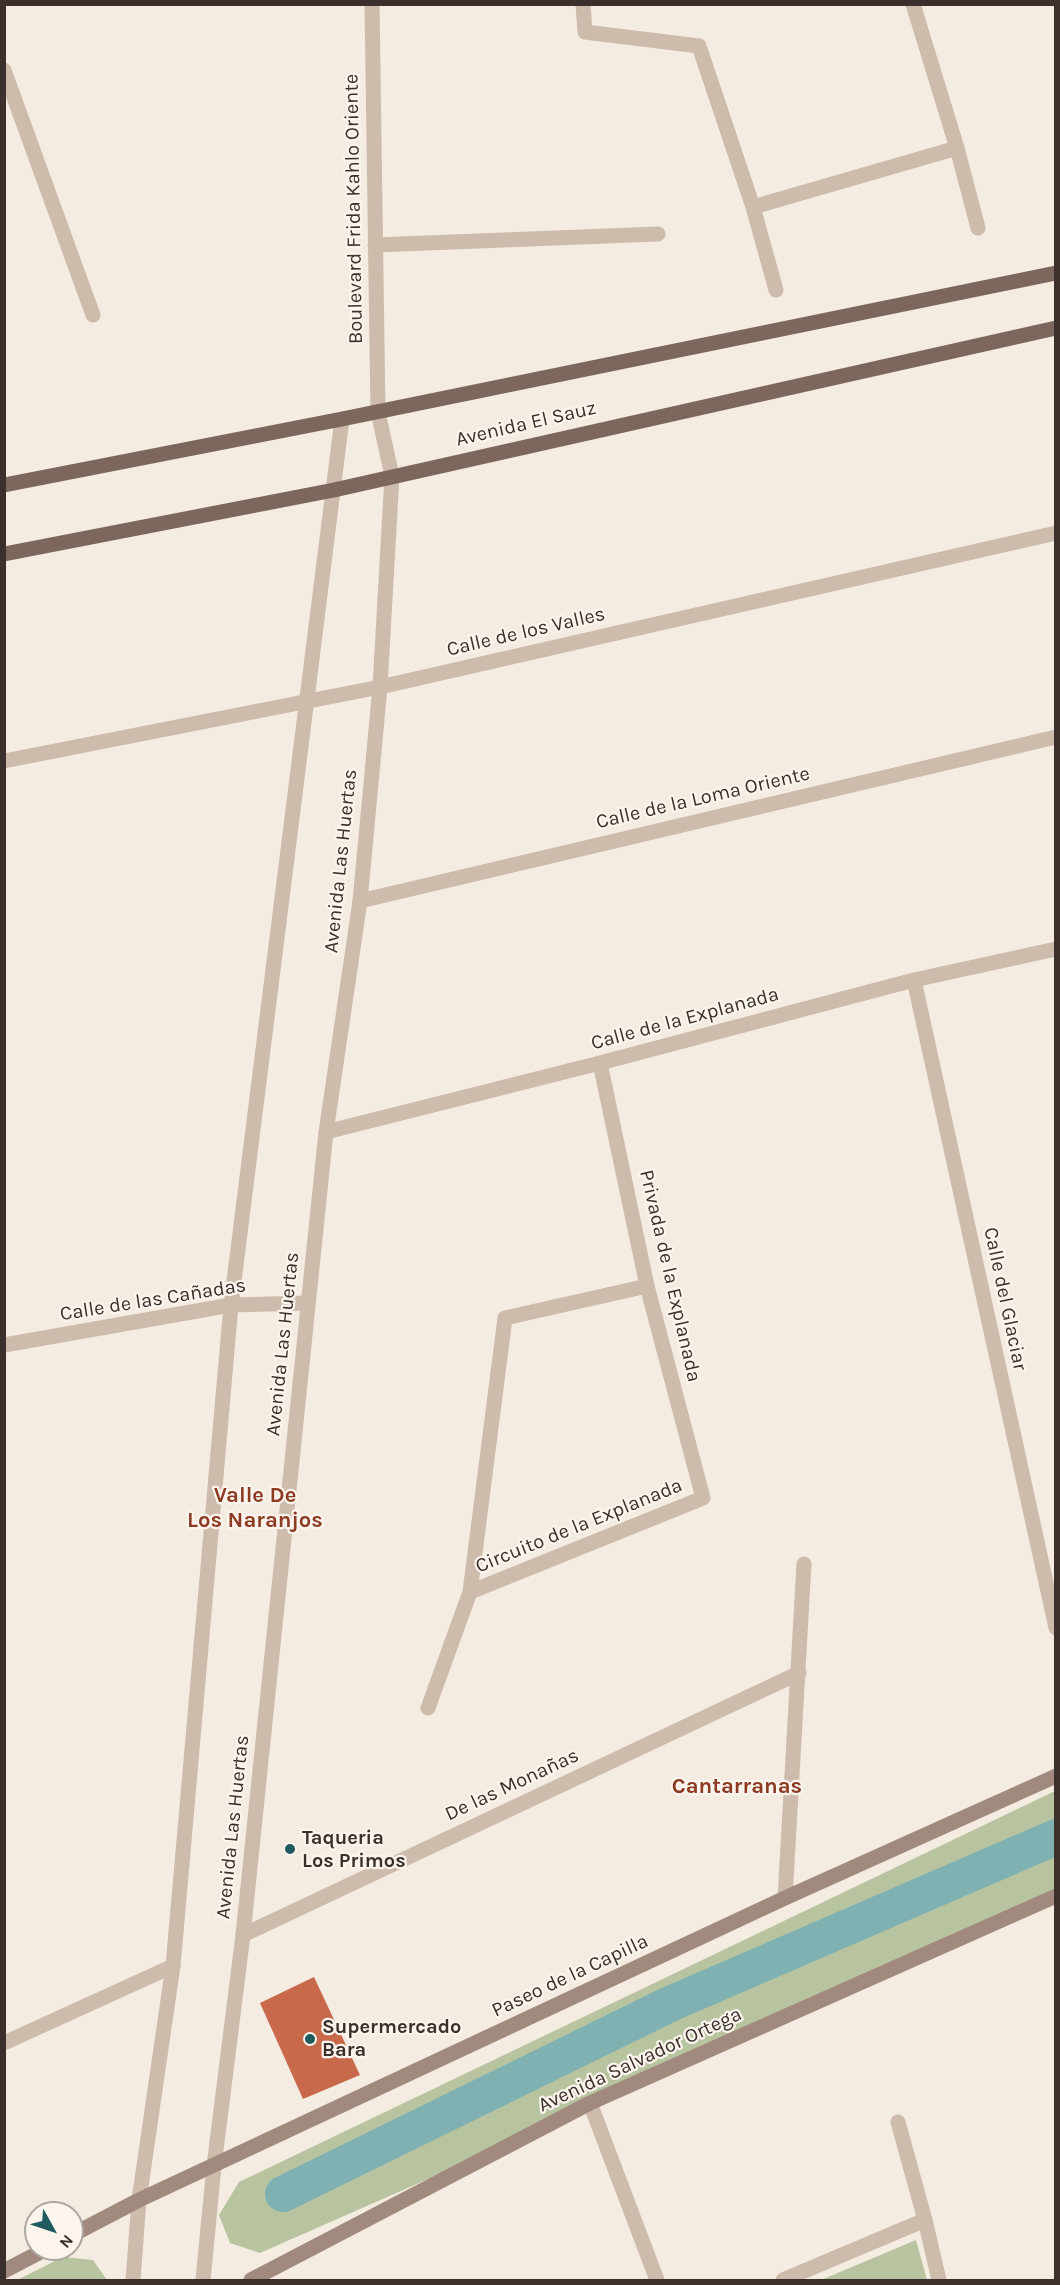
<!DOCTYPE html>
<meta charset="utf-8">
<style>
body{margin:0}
#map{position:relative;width:1060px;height:2285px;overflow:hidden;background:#f4ebe1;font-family:Karla,sans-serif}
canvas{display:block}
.frame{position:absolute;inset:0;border:6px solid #3b302b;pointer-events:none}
.north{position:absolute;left:24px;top:2201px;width:60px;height:60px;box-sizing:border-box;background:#fbf5ee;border:2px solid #aea6a0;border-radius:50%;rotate:130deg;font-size:16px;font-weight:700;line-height:24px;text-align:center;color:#3b302b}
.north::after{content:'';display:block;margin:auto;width:21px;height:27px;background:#1f5a5e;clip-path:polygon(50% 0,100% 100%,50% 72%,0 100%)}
</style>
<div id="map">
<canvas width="1060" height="2285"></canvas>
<div class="frame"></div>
<div class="north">N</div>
</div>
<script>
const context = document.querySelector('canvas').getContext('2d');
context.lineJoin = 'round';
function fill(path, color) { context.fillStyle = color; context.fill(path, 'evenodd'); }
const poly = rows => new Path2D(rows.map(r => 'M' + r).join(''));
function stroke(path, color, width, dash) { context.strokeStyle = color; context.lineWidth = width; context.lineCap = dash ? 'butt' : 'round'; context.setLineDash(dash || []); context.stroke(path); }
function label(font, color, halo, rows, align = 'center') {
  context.font = font + ' Karla,sans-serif'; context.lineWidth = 4.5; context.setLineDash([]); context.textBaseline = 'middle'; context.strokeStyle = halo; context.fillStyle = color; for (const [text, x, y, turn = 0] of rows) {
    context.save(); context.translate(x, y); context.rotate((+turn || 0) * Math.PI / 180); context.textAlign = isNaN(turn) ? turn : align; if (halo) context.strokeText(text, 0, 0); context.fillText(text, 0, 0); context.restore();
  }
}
fill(poly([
 [1055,1791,1055,1903,260,2253,230,2243,219,2215,239,2182],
 [916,2240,927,2280,821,2280],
 [63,2257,93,2260,107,2280,17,2280]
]), '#b8c4a0');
stroke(poly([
 [283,2194,670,2004,1056,1837]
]), '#7fb0b2', 36);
fill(poly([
 [314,1977,360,2075,303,2099,260,2003]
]), '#c8694b');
stroke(poly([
 [4,70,93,315]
]), '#cdbbac', 15);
stroke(poly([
 [583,4,585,32,699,46,753,207,776,290],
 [913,4,957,148,978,228],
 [753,207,957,148],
 [375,245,658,234],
 [4,761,380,687,1056,533],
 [360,901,1056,737],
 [914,980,1056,1628],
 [326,1132,600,1063,914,980,1056,949],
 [4,1345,231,1305,308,1303],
 [470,1592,703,1498,647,1286,600,1063],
 [428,1708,470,1592,505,1318,647,1286],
 [785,1898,804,1564],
 [243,1935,799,1673],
 [4,2043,173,1966],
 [590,2103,657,2280],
 [898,2122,925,2220,939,2280],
 [783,2280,925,2220]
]), '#cdbbac', 15);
stroke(poly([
 [133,2280,139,2200,173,1966,231,1305,342,419],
 [203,2280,214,2166,243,1935,326,1132,360,901,380,687,392,476,378,412,372,4]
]), '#cdbbac', 15);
stroke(poly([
 [72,2235,139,2200,785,1898,1056,1776],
 [4,2271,46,2249],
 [251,2280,590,2103,1056,1896]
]), '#a18a7d', 15);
stroke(poly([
 [4,485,342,419,1056,273],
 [4,554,334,490,1056,328]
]), '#7d675c', 15);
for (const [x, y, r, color] of [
 [290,1849,6,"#1f5a5e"],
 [310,2039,6,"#1f5a5e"]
]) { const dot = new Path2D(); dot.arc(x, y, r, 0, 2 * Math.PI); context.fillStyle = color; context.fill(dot); stroke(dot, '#fbf5ee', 2); }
label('20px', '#3b302b', '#fbf5ee', [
 ["Boulevard Frida Kahlo Oriente",354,209,-91],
 ["Avenida El Sauz",526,424,-13],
 ["Calle de los Valles",526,632,-13],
 ["Calle de la Loma Oriente",703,798,-13],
 ["Avenida Las Huertas",341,861,-84],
 ["Calle de la Explanada",685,1019,-15],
 ["Privada de la Explanada",670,1276,77],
 ["Calle del Glaciar",1005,1299,78],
 ["Calle de las Cañadas",153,1300,-9],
 ["Avenida Las Huertas",283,1344,-84],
 ["Circuito de la Explanada",579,1526,-22],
 ["De las Monañas",512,1785,-25],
 ["Avenida Las Huertas",233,1827,-84],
 ["Paseo de la Capilla",570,1976,-25],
 ["Avenida Salvador Ortega",640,2060,-25]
]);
label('bold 20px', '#3b302b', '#fbf5ee', [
 ["Taqueria",302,1838],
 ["Los Primos",302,1861],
 ["Supermercado",322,2027],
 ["Bara",322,2050]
], 'left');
label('bold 22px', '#8c3b22', '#fbf5ee', [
 ["Valle De",255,1496],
 ["Los Naranjos",255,1521],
 ["Cantarranas",737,1787]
]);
</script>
